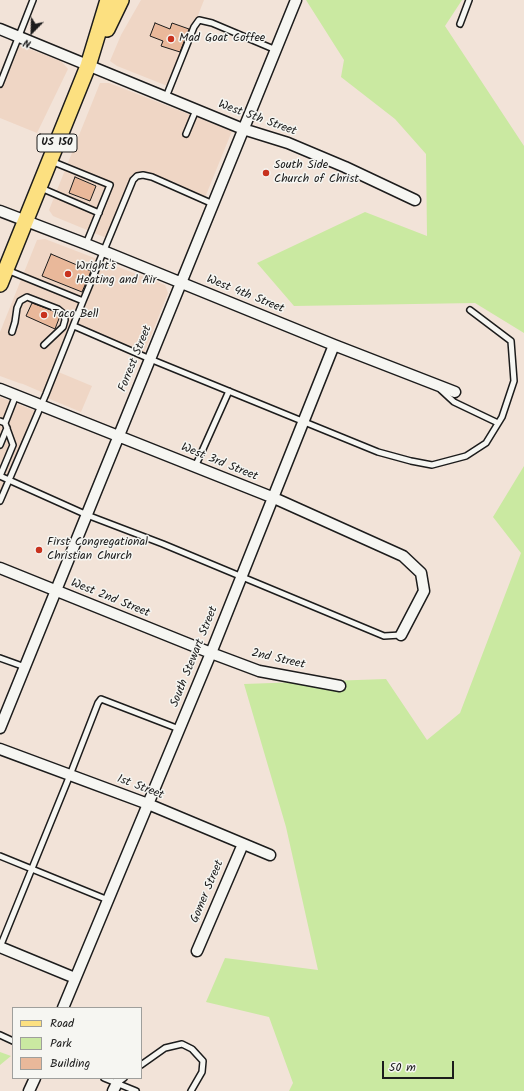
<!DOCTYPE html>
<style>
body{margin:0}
#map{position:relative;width:524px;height:1091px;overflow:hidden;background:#f2e3d8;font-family:Kalam,sans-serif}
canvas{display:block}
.legend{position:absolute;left:12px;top:1007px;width:130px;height:72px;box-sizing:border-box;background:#f6f6f2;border:1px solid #9f9f9c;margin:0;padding:5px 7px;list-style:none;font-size:12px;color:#1c1c1c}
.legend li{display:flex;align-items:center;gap:8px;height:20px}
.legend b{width:20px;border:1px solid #9f9f9c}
.north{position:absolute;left:12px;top:12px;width:40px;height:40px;-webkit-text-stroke:3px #f6f6f2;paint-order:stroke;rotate:203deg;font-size:11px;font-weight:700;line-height:16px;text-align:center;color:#1c1c1c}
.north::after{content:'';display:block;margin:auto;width:14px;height:18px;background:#1c1c1c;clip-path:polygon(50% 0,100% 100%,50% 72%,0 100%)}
.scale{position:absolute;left:382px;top:1061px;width:72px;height:18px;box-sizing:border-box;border:2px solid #1c1c1c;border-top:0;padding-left:5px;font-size:12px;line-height:14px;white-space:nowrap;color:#1c1c1c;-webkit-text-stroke:3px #f6f6f2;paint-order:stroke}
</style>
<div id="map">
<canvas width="524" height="1091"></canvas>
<ul class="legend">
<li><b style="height:5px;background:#fce080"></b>Road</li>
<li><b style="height:11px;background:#cae9a1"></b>Park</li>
<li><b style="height:11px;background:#e9b89a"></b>Building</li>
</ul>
<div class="north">N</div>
<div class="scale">50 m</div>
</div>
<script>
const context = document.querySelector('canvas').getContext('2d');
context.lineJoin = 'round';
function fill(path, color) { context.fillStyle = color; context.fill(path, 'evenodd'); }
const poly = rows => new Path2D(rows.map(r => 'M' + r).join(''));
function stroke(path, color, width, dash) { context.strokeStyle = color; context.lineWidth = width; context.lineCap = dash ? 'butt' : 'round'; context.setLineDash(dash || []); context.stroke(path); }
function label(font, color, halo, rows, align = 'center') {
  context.font = font + ' Kalam,sans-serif'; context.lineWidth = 3; context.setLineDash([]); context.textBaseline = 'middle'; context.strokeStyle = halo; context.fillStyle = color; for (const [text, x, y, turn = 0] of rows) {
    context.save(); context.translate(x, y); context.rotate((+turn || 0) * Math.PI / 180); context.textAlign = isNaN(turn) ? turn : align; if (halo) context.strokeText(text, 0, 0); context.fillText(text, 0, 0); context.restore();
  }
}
fill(poly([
 [141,0,204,0,170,87,117,66,110,61,121,35],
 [16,44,61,61,68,69,37,133,0,118,0,84],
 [100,83,109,83,232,131,204,200,152,177,137,176,109,239,53,216,49,210],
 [45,239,165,285,168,293,143,356,74,326,56,371,92,386,81,412,45,397,46,394,23,384,19,383,0,376,0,332,37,240],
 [0,397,38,412,0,501]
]), '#efd6c5');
fill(poly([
 [306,0,462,0,445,26,524,146,524,333,475,303,294,306,257,263,365,212,427,236,426,154,395,119,341,77,344,60],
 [524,466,524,1091,289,1091,293,1083,269,1017,206,1002,225,958,318,970,286,827,244,684,386,679,427,740,460,713,521,553,493,517],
 [0,1052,11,1056,0,1065]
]), '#cae9a1');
const building = poly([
 [155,23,170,29,172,23,189,29,180,52,161,46,163,41,150,36,155,23],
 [75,177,96,186,90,201,69,193,75,177],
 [51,254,91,271,82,292,42,276,51,254],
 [32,303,56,312,60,316,55,329,26,316,32,303]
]);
fill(building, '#e9b89a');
stroke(building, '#1c1c1c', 1);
const lane = poly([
 [460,24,469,0],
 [0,84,33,0],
 [166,97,194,27,199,20,212,23,276,50],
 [186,134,196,110],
 [51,161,110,185,86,244],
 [41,188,99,213],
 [7,270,83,301],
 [74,326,150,359,378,452,411,461,432,465,466,456,486,443,502,417,514,381,511,341,470,310],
 [12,332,15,322,17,308,20,301,27,297,58,309,64,314,65,320,63,327,44,345],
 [441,390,454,402,498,423],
 [0,421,5,423,16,395],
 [0,445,7,428],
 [195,467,229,391],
 [0,476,87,515,163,544,384,636,401,635],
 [0,476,13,445,5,423],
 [0,501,46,394,83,301,133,180,137,176,143,175,152,177,213,204],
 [0,658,25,667],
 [0,856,108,900],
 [0,947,70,775,98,703,101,699,179,729],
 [0,1035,13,1041],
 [141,1065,165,1048,182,1044,192,1049,203,1061,202,1072,191,1091],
 [104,1078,136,1091],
 [117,1083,124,1078]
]);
const street = poly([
 [0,29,243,129,288,143,345,167,415,200],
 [0,211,86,244,334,345,455,392],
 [0,389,274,498,403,556,421,573,424,591,401,635],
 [0,568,211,653,259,671,340,686],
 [0,728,296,0],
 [0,749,148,804,270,855],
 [0,947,75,978],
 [197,951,243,844],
 [63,1008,211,653,334,345],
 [29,1091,35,1078],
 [113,1091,117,1083]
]);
const primary = poly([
 [107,29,121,0],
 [0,284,88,66,108,0]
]);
stroke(lane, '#1c1c1c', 8);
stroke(street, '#1c1c1c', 13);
stroke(primary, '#1c1c1c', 18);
stroke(lane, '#f6f6f2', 5);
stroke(street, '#f6f6f2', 10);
stroke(primary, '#fce080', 15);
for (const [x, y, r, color] of [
 [171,39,4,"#c8321e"],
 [266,173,4,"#c8321e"],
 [68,274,4,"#c8321e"],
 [44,315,4,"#c8321e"],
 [39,550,4,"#c8321e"]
]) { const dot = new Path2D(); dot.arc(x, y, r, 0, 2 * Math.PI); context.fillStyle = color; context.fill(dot); stroke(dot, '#f6f6f2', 1.5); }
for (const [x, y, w] of [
 [57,143,40]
]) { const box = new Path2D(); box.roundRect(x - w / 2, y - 9, w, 18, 3); context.fillStyle = '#f6f6f2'; context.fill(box); stroke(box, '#1c1c1c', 1); }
label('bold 11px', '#1c1c1c', null, [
 ["US 150",57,143]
]);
label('12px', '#1c1c1c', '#f6f6f2', [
 ["Mad Goat Coffee",179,39],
 ["South Side",274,166],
 ["Church of Christ",274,180],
 ["Wright's",76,267],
 ["Heating and Air",76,281],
 ["Taco Bell",52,315],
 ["First Congregational",47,543],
 ["Christian Church",47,557]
], 'left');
label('12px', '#1c1c1c', '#f6f6f2', [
 ["West 5th Street",257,119,20],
 ["West 4th Street",245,295,22],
 ["Forrest Street",136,359,-68],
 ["West 3rd Street",219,463,22],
 ["West 2nd Street",110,599,22],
 ["South Stewart Street",195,657,-68],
 ["2nd Street",278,660,13],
 ["1st Street",140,788,21],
 ["Gomer Street",208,892,-67]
]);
</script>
